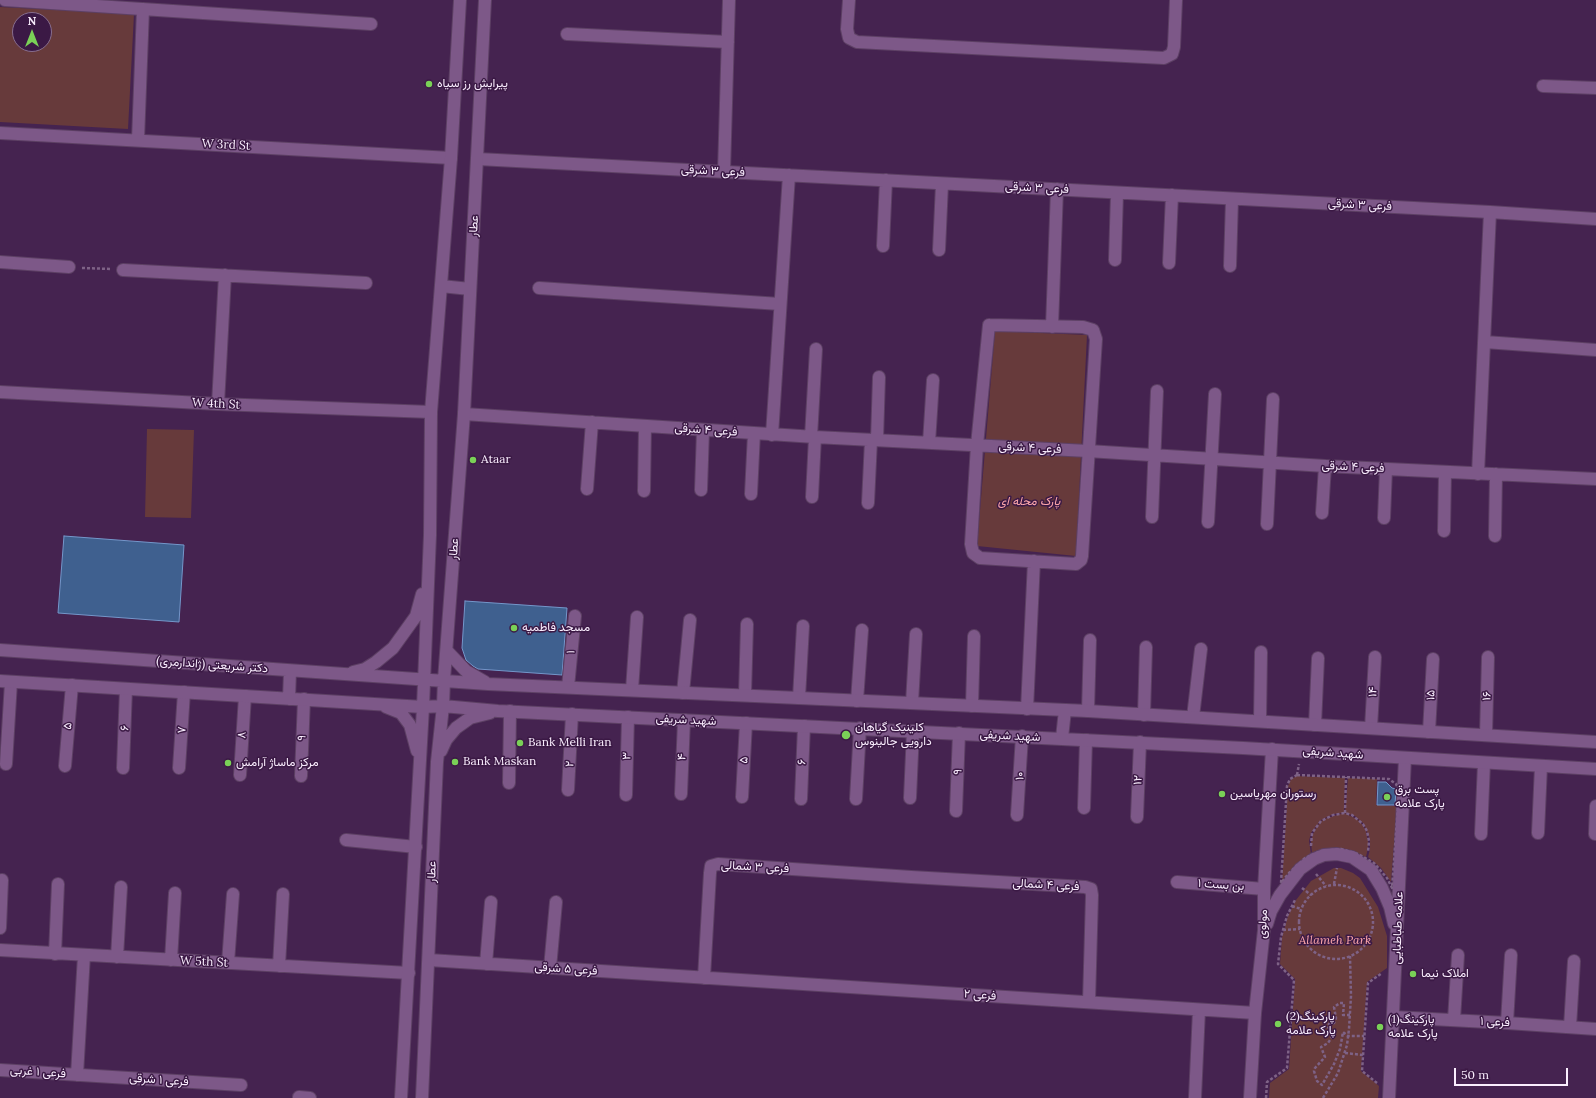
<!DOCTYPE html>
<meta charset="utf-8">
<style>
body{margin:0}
#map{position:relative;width:1596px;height:1098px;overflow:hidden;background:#452350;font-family:Lora,serif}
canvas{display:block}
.north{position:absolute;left:12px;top:12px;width:40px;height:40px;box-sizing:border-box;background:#3b1945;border:1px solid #876e8f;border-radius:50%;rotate:0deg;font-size:11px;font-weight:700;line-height:16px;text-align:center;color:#faeefe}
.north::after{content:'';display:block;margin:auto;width:14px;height:18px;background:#7ad157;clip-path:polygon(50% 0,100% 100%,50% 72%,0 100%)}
.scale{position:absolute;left:1454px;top:1068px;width:114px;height:18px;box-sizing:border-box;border:2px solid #faeefe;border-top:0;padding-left:5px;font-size:12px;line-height:14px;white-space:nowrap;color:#faeefe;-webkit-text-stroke:3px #3b1945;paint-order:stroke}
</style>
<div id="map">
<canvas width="1596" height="1098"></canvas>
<div class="north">N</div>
<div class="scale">50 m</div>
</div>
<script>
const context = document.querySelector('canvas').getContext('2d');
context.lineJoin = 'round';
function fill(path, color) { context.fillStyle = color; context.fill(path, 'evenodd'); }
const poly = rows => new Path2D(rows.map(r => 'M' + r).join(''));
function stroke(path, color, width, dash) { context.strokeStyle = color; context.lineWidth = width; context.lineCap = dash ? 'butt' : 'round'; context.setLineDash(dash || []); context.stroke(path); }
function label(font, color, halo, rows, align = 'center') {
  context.font = font + ' Lora,Vazirmatn,serif'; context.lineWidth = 3; context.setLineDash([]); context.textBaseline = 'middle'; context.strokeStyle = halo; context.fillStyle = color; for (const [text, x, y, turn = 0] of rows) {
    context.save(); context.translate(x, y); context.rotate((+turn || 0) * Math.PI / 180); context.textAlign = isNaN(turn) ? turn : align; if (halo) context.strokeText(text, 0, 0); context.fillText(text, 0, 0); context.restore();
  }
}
fill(poly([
 [0,7,134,14,128,129,0,122],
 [20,20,44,20,44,44,20,44],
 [995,331,1087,335,1076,556,977,546],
 [147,429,194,430,191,518,145,517],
 [1297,776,1345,778,1344,813,1333,814,1321,820,1311,833,1309,841,1311,854,1295,865,1282,881,1288,786,1291,779],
 [1348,778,1377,779,1376,805,1397,806,1391,882,1381,868,1368,857,1370,849,1370,840,1364,824,1355,816,1345,813],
 [1344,813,1357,819,1362,824,1366,831,1368,841,1368,848,1366,857,1350,850,1341,848,1329,849,1312,853,1311,841,1313,834,1316,828,1321,821,1327,818],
 [1334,868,1341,868,1353,873,1360,878,1378,907,1387,936,1387,968,1367,982,1361,1071,1379,1086,1378,1098,1269,1098,1270,1083,1289,1069,1295,979,1280,964,1282,937,1288,916,1296,900,1311,881]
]), '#673a3b');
const building = poly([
 [64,536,184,545,179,622,58,613,64,536],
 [465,601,567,608,562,675,478,669,473,666,466,660,462,648,465,601],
 [1378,782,1386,782,1392,788,1396,789,1395,805,1377,805,1378,782]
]);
fill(building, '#3f608f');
stroke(building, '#7497ca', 1);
const minor = poly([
 [5,0,371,24],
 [849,0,847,29,849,38,857,42,1164,58,1172,54,1174,47,1176,0],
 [567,34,728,42],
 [1543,86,1596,88],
 [0,133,451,158],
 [138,140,143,9],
 [478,159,1490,212,1596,219],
 [724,172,729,0],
 [883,246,886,180],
 [939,250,942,184],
 [1115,260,1117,193],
 [0,262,69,267],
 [1169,263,1172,195],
 [1230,266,1232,199],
 [123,270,366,283],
 [539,288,780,304],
 [989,325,1083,327,1093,330,1096,339,1082,556,1081,560,1076,564,980,558,973,553,971,544,977,445,989,325],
 [1052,327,1057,189],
 [1485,342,1596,350],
 [0,392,218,404,431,412],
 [218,404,225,275],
 [464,414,815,437,1088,451,1325,466,1596,479],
 [772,435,789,175],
 [811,437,816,349],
 [877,440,879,377],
 [929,443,933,380],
 [1478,474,1490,212],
 [587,489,592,422],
 [701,490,703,430],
 [644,491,645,426],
 [751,494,754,433],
 [812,497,815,437],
 [868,503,871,440],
 [1322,513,1325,466],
 [1152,517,1157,391],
 [1384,518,1386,469],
 [1208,522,1215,394],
 [1267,524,1273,399],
 [1444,531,1445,472],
 [1495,536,1496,474],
 [568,687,575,616],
 [632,690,637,617],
 [683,693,690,620],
 [745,695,747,624],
 [799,698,803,626],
 [857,701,862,630],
 [912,703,916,634],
 [972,706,974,636],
 [1027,709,1034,561],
 [1088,711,1090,640],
 [1144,715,1146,647],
 [1193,717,1201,649],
 [1260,721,1261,652],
 [1315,725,1318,658],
 [1371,728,1375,657],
 [1429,732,1433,659],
 [1486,735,1488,657],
 [6,764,11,682],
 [65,766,72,685],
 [123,768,126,689],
 [179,768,184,692],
 [240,775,245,696],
 [301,776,304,699],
 [509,783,510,711],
 [568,790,572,714],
 [681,794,684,720],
 [626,795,628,717],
 [742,797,746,723],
 [910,798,913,731],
 [801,799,804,726],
 [856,799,860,728],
 [1084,808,1086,740],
 [956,811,959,733],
 [1017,815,1022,736],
 [1137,817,1140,742],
 [1538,833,1541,766],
 [1481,834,1484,763],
 [1595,834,1596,806],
 [346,840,416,847],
 [1177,882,1264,889],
 [0,928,2,880],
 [0,950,409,973],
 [55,954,58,884],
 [117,957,121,887],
 [171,960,175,893],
 [429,960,1255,1013],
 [228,963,233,894],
 [486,964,491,902],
 [279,966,283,894],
 [550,968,556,902],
 [704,978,710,873,711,866,718,864,911,877,1085,887,1091,889,1092,895,1089,1002],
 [1394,1017,1507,1023,1596,1029],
 [1454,1020,1458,955],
 [1507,1023,1511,955],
 [1570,1027,1574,961],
 [0,1070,241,1085],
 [77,1075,84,955],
 [299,1097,310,1098],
 [1195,1098,1199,1010]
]);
const tertiary = poly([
 [1267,924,1271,911,1280,895,1300,869,1314,859,1324,855,1337,854,1352,857,1371,870,1382,888,1390,907,1394,924],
 [1250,1098,1255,1013,1264,930,1264,889,1272,749],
 [1389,1098,1405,758]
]);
const secondary = poly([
 [441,286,470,289],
 [0,650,488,684,1088,711,1596,742],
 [447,651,466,671,485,682],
 [353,672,365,669,376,662,393,648,416,616,422,594],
 [0,681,423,707,443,706,498,711,1243,748,1596,769],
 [289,699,290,671],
 [386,707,401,713,410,725,417,751],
 [1062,738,1065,710],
 [441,751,446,740,456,728,470,718,490,713],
 [401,1098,423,707,430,535,431,412,451,158,460,0],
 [422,1098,437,762,443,706,444,680,464,414,485,0]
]);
stroke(minor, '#5d4064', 14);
stroke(tertiary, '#5d4064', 14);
stroke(secondary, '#5d4064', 14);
stroke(poly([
 [82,268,111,269],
 [1297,775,1389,779,1396,784,1399,792,1392,888,1387,878,1374,863,1358,854,1341,849,1321,851,1305,858,1289,873,1281,883,1287,786,1290,779,1297,775],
 [1297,775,1299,764],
 [1345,813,1346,777],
 [1311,846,1312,833,1321,821,1333,815,1345,813,1352,815,1363,824,1367,831,1369,841,1368,852],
 [1316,874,1326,886],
 [1334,884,1337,868],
 '1299 922a37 37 0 1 1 74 0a37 37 0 1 1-74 0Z',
 [1302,888,1311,895],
 [1292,906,1301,909],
 [1283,930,1300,929],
 [1350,1015,1343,1015,1344,1003,1340,1003,1334,1007,1336,1018,1334,1023,1329,1024,1328,1027,1332,1033,1332,1037,1328,1043,1321,1047,1325,1057,1315,1068,1314,1071,1317,1081,1322,1085,1334,1064,1340,1049,1343,1032,1348,1036,1364,1036],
 [1345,1053,1363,1055],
 [1377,1083,1362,1071,1368,983,1382,973],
 [1266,1098,1267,1082,1287,1068,1294,980,1278,964,1281,937,1287,916,1295,900],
 [1323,1098,1338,1073,1347,1045,1349,1029,1351,996,1350,956]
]), '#7e6286', 2.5, [3, 2]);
stroke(minor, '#7d5888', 12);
stroke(tertiary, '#7d5888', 12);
stroke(secondary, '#7d5888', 12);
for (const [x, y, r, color] of [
 [429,84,4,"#7ad157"],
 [473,460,4,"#7ad157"],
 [514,628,4,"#7ad157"],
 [846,735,5,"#7ad157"],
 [520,743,4,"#7ad157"],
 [455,762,4,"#7ad157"],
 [228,763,4,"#7ad157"],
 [1222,794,4,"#7ad157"],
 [1387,797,4,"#7ad157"],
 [1413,974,4,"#7ad157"],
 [1278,1024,4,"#7ad157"],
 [1380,1027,4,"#7ad157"]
]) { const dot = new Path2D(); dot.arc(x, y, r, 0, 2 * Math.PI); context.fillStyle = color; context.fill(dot); stroke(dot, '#3b1945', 1.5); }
label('12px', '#faeefe', '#3b1945', [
 ["پیرایش رز سیاه",437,84],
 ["Ataar",481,460],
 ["مسجد فاطمیه",522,628],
 ["کلینیک گیاهان",855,728],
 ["دارویی جالینوس",855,742],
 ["Bank Melli Iran",528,743],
 ["Bank Maskan",463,762],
 ["مرکز ماساژ آرامش",236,763],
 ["پست برق",1395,790],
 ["پارک علامه",1395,804],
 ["رستوران مهریاسین",1230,794],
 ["املاک نیما",1421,974],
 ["پارکینگ(2)",1286,1017],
 ["پارک علامه",1286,1031],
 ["پارکینگ(1)",1388,1020],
 ["پارک علامه",1388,1034]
], 'left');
label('12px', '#faeefe', '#3b1945', [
 ["W 3rd St",226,145,3],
 ["فرعی ۳ شرقی",713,171,3],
 ["فرعی ۳ شرقی",1037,188,3],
 ["فرعی ۳ شرقی",1360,205,3],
 ["عطار",474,226,-87],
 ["W 4th St",216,404,3],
 ["فرعی ۴ شرقی",706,430,4],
 ["فرعی ۴ شرقی",1030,448,3],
 ["فرعی ۴ شرقی",1353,467,3],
 ["عطار",454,549,-86],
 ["۱",571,652,-85],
 ["دکتر شریعتی (ژاندارمری)",212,665,4],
 ["۱۴",1373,692,-87],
 ["۱۵",1431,695,-87],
 ["۱۶",1487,696,-88],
 ["شهید شریفی",686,720,3],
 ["۵",68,726,-85],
 ["۶",125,728,-88],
 ["۷",182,730,-86],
 ["۸",242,735,-87],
 ["شهید شریفی",1010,736,3],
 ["۹",302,738,-87],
 ["شهید شریفی",1333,753,4],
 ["۳",627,756,-88],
 ["۴",682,757,-87],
 ["۵",744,760,-87],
 ["۶",802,762,-88],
 ["۲",570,764,-87],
 ["۹",958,772,-87],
 ["۱۰",1020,776,-86],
 ["۱۲",1138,780,-88],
 ["فرعی ۳ شمالی",755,867,3],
 ["عطار",432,872,-88],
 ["فرعی ۴ شمالی",1046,885,3],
 ["بن بست ۱",1221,885,4],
 ["مولوی",1263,924,-87],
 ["علامه طباطبایی",1398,928,-88],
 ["W 5th St",204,962,3],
 ["فرعی ۵ شرقی",566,969,4],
 ["فرعی ۲",980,995,4],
 ["فرعی ۱",1495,1022,3],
 ["فرعی ۱ غربی",38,1072,4],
 ["فرعی ۱ شرقی",159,1080,4]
]);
label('italic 12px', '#fda7aa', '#3b1945', [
 ["پارک محله ای",1029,502],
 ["Allameh Park",1335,941]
]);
</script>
